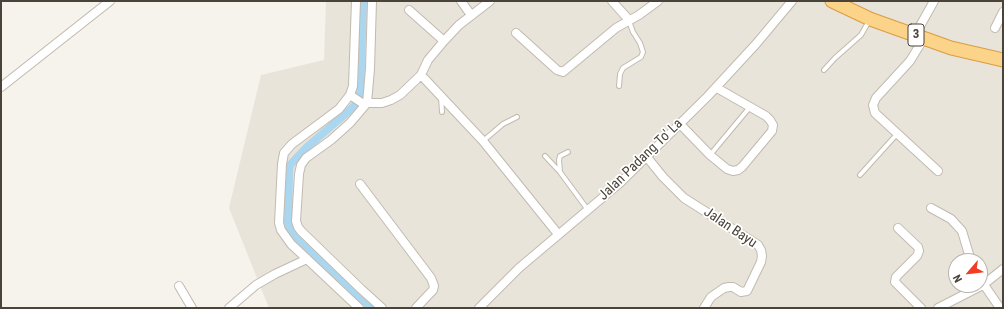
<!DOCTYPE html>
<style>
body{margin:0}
#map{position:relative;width:1004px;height:309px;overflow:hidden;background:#f6f2ec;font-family:"Roboto Condensed",sans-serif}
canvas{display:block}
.frame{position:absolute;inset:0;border:2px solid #4a4339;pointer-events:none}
.north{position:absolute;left:948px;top:253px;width:40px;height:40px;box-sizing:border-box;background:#fff;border:1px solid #b7b4b0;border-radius:50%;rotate:242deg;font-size:11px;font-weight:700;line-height:16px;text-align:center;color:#4a4339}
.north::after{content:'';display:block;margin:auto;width:14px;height:18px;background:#f43c25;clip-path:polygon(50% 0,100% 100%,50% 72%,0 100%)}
</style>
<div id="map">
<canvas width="1004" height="309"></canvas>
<div class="frame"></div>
<div class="north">N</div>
</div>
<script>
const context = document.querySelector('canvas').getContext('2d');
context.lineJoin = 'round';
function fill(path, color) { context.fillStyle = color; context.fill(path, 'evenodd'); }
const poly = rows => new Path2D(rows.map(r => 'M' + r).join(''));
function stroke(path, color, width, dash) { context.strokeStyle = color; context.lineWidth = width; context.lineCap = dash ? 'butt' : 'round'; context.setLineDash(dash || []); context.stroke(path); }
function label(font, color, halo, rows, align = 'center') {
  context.font = font + ' "Roboto Condensed",sans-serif'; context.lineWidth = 3.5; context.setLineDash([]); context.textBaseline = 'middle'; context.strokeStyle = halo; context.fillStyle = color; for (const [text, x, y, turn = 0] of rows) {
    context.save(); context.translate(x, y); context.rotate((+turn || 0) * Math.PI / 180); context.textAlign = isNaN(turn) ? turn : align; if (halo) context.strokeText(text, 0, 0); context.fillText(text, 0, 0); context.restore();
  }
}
fill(poly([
 [326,1,1003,1,1003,308,269,308,229,208,261,75,324,60],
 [956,261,980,261,980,285,956,285]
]), '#e9e4da');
stroke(poly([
 [363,1,360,95,357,103,351,109,307,147,290,165,289,172,288,223,290,229,297,238,372,308]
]), '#abd6ef', 8);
const service = poly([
 [824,70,835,58,861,35,869,21],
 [619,86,620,74,623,68,641,57,643,52,640,43,633,32,629,21],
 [441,97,442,112],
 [483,141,503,124,517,117],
 [710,155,750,107],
 [545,156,560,172,588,210],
 [560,172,559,160,560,156,568,152],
 [860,175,897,134]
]);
const minor = poly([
 [356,1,353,86,350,95,339,109,292,144,284,153,282,164,279,223,281,230,291,244,359,308],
 [372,1,370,69,367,103,350,123,331,140,306,158,301,165,299,174,296,221,298,227,301,231,361,289,382,308],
 [461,1,471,15],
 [612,1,629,20],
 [409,10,444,41],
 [995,28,1003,12],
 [516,33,557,70,563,72,616,28,639,15,658,1],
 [915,35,934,1],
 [924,38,910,61,876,98,873,105,875,113,938,171],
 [421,75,483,141,558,234],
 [1,87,110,1],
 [350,95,365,105],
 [367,103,382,103,391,100,400,95,421,75,428,60,444,41,459,25,490,1],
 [680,124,710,155,727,169,733,171,738,170,742,167,772,131,773,125,770,120,766,116,717,88],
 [646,156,663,177,684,198,758,245,761,250,762,256,761,262,747,291,741,292,733,287,729,287,724,288,711,297,704,308],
 [360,184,431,278,434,286,433,290,416,308],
 [931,208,951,219,962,231,971,261],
 [898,228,918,247,919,251,917,256,896,277,895,282,921,308],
 [980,279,1000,308],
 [179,286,192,308],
 [229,308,256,285,275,274,307,259],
 [479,308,519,268,621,182,708,96,756,44,792,1],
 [938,308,983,285,1003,269]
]);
const trunk = poly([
 [832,1,870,19,951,48,1003,60]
]);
stroke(service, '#c1baaf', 6);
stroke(minor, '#c1baaf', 10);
stroke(trunk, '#da9c41', 15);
stroke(service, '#fff', 4);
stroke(minor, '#fff', 8);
stroke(trunk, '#fbd389', 13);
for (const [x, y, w] of [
 [916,35,16]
]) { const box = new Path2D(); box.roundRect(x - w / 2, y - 11, w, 22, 3); context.fillStyle = '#fff'; context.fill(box); stroke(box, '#4a4339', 1); }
label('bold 13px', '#4a4339', null, [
 ["3",916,35]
]);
label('14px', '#4a4339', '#fff', [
 ["Jalan Padang To' La",641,160,-44],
 ["Jalan Bayu",730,228,34]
]);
</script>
